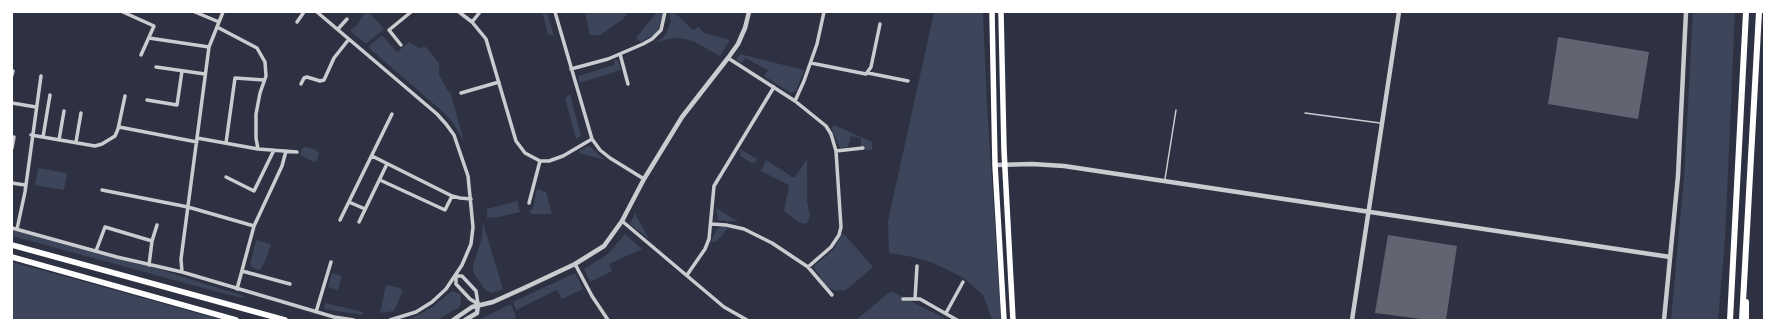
<!DOCTYPE html>
<style>
body{margin:0}
#map{position:relative;width:1776px;height:332px;overflow:hidden;background:#2d3142;font-family:"DejaVu Sans",sans-serif}
canvas{display:block}
.frame{position:absolute;inset:0;border:13px solid #fff;pointer-events:none}
</style>
<div id="map">
<canvas width="1776" height="332"></canvas>
<div class="frame"></div>
</div>
<script>
const context = document.querySelector('canvas').getContext('2d');
context.lineJoin = 'round';
function fill(path, color) { context.fillStyle = color; context.fill(path, 'evenodd'); }
const poly = rows => new Path2D(rows.map(r => 'M' + r).join(''));
function stroke(path, color, width, dash) { context.strokeStyle = color; context.lineWidth = width; context.lineCap = dash ? 'butt' : 'round'; context.setLineDash(dash || []); context.stroke(path); }
fill(poly([
 [365,12,369,12,384,29,366,44,350,31,357,25],
 [542,12,547,12,554,36,548,34],
 [585,12,629,12,623,19,600,35,590,35],
 [657,12,663,13,658,30,653,35,641,42,636,38],
 [669,12,674,12,693,30,699,27,704,33,730,40,720,56,695,42,685,39,673,38,653,43,663,38,666,33,671,22],
 [934,12,983,12,987,105,1001,320,992,320,983,295,962,277,933,263,913,257,889,253,888,221],
 [1693,12,1735,12,1725,239,1718,320,1671,320,1684,177],
 [382,35,397,52,409,42,419,48,426,47,439,63,439,74,448,91,451,94,464,142,453,123,443,112,368,47],
 [740,54,804,70,796,91,791,93,764,76,768,70,745,58,742,63,738,61,737,58],
 [615,59,619,62,621,70,579,83,578,76,614,65,614,60],
 [570,94,581,136,576,139,565,98],
 [834,125,872,142,872,150,865,150,865,147,861,147,861,138,851,136,848,147,840,148,831,128],
 [588,146,591,147,605,160,580,153,579,151],
 [305,147,311,148,317,151,319,154,317,161,314,162,300,155,302,149],
 [740,149,757,159,756,162,752,163,740,156],
 [807,159,807,201,810,216,807,223,803,224,797,221,784,211,789,185,761,171,766,160,794,178],
 [38,168,67,173,64,190,35,185],
 [537,189,546,192,552,214,532,214,529,212,533,208],
 [517,201,520,212,499,217,487,218,487,209],
 [716,208,739,222,718,220],
 [635,213,649,239,630,224],
 [483,223,503,289,493,293,486,291,474,274,473,270,473,266,482,237],
 [722,226,728,228,716,242,711,242,716,230],
 [12,230,158,269,244,296,243,298,218,292,12,236],
 [843,233,873,267,845,291,843,290,837,291,827,287,814,268,814,266,833,250],
 [625,234,642,249,609,264,612,271,590,282,584,269,608,254],
 [256,240,271,244,265,262,261,269,258,270,255,269,250,265],
 [12,262,85,282,222,320,12,320],
 [332,273,342,276,338,290,328,287],
 [575,273,583,289,562,299,557,290,516,310,513,302],
 [386,285,397,287,403,291,394,311,380,313],
 [452,291,460,294,461,297,461,305,458,308,437,320,408,320,431,308],
 [891,291,944,318,944,320,856,320],
 [325,303,363,312,362,315,324,309],
 [511,304,516,317,515,320,479,320]
]), '#3c4559');
fill(poly([
 [1558,37,1649,52,1638,119,1548,104],
 [1388,235,1457,246,1446,320,1429,320,1375,313]
]), '#626471');
stroke(poly([
 [1305,113,1380,123],
 [1165,179,1176,110]
]), '#caccd0', 1.5);
stroke(poly([
 [123,12,154,26,141,55],
 [195,12,219,22],
 [317,12,437,114,446,124,454,135,468,176,473,227,471,244,462,265,446,289,432,302,416,312,390,320],
 [459,12,472,22,486,39,516,141,525,153,540,161,549,161,563,156,592,139],
 [555,12,592,139,600,150,610,158,644,179],
 [297,22,304,12],
 [472,22,480,12],
 [217,27,257,48,265,62,266,76,260,93,256,114,256,138,258,149],
 [338,29,347,19],
 [149,38,209,47],
 [401,45,389,30,411,12],
 [620,54,628,84],
 [811,63,866,74,871,67,880,24],
 [156,67,205,74],
 [571,69,608,59,643,44,652,39,661,30,665,12],
 [868,73,908,81],
 [12,75,13,71],
 [301,84,304,78,307,77,320,81,324,80,334,58,349,39],
 [461,93,499,82],
 [147,100,177,105,182,71],
 [795,101,804,81,817,44,824,12],
 [12,103,36,107],
 [119,127,197,142],
 [31,135,95,146,102,144,115,136,118,129,125,96],
 [43,137,50,95],
 [197,138,258,149,297,152],
 [59,140,64,111],
 [76,142,81,113],
 [226,143,235,78,264,80],
 [12,148,14,137],
 [836,151,863,148],
 [372,156,452,196,460,198,471,199],
 [226,177,254,191,274,150],
 [380,180,445,210,452,196],
 [12,183,25,185],
 [102,190,188,207,254,226],
 [349,202,365,209],
 [529,203,540,161],
 [340,220,392,114],
 [622,221,724,307,747,320],
 [359,222,387,164],
 [712,224,726,225,744,229,772,243,808,267,831,247,839,235,841,227,836,151,831,134,826,126,795,101,728,58],
 [12,228,117,257,182,272,334,317,354,320],
 [17,229,25,192,41,76],
 [152,241,157,225],
 [96,251,105,227,152,241,149,265],
 [575,264,592,296,608,320],
 [808,267,832,295],
 [242,271,290,284],
 [182,272,181,259,209,47,223,12],
 [687,275,705,249,709,239,714,186,774,87],
 [456,276,462,276,476,291,478,304],
 [456,277,456,284,470,299,478,304],
 [237,289,254,226,282,166,286,151],
 [903,299,920,299,957,320],
 [915,299,917,266],
 [316,312,331,262],
 [946,313,963,282]
]), '#caccd0', 3.5);
stroke(poly([
 [995,165,1032,164,1064,166,1670,257],
 [453,320,472,307,493,302,524,288,575,264,604,246,622,221,644,179,682,117,728,58,738,44,745,28,749,12],
 [465,320,477,313,478,304],
 [1352,320,1399,12],
 [1664,320,1678,176,1686,12]
]), '#caccd0', 4.5);
stroke(poly([
 [992,12,995,165,1004,320],
 [1001,12,1004,150,1013,320],
 [12,245,285,320],
 [12,257,236,320]
]), '#fff', 5.5);
stroke(poly([
 [1730,320,1746,12],
 [1742,320,1759,12],
 [1746,320,1746,302]
]), '#fff', 6);
</script>
